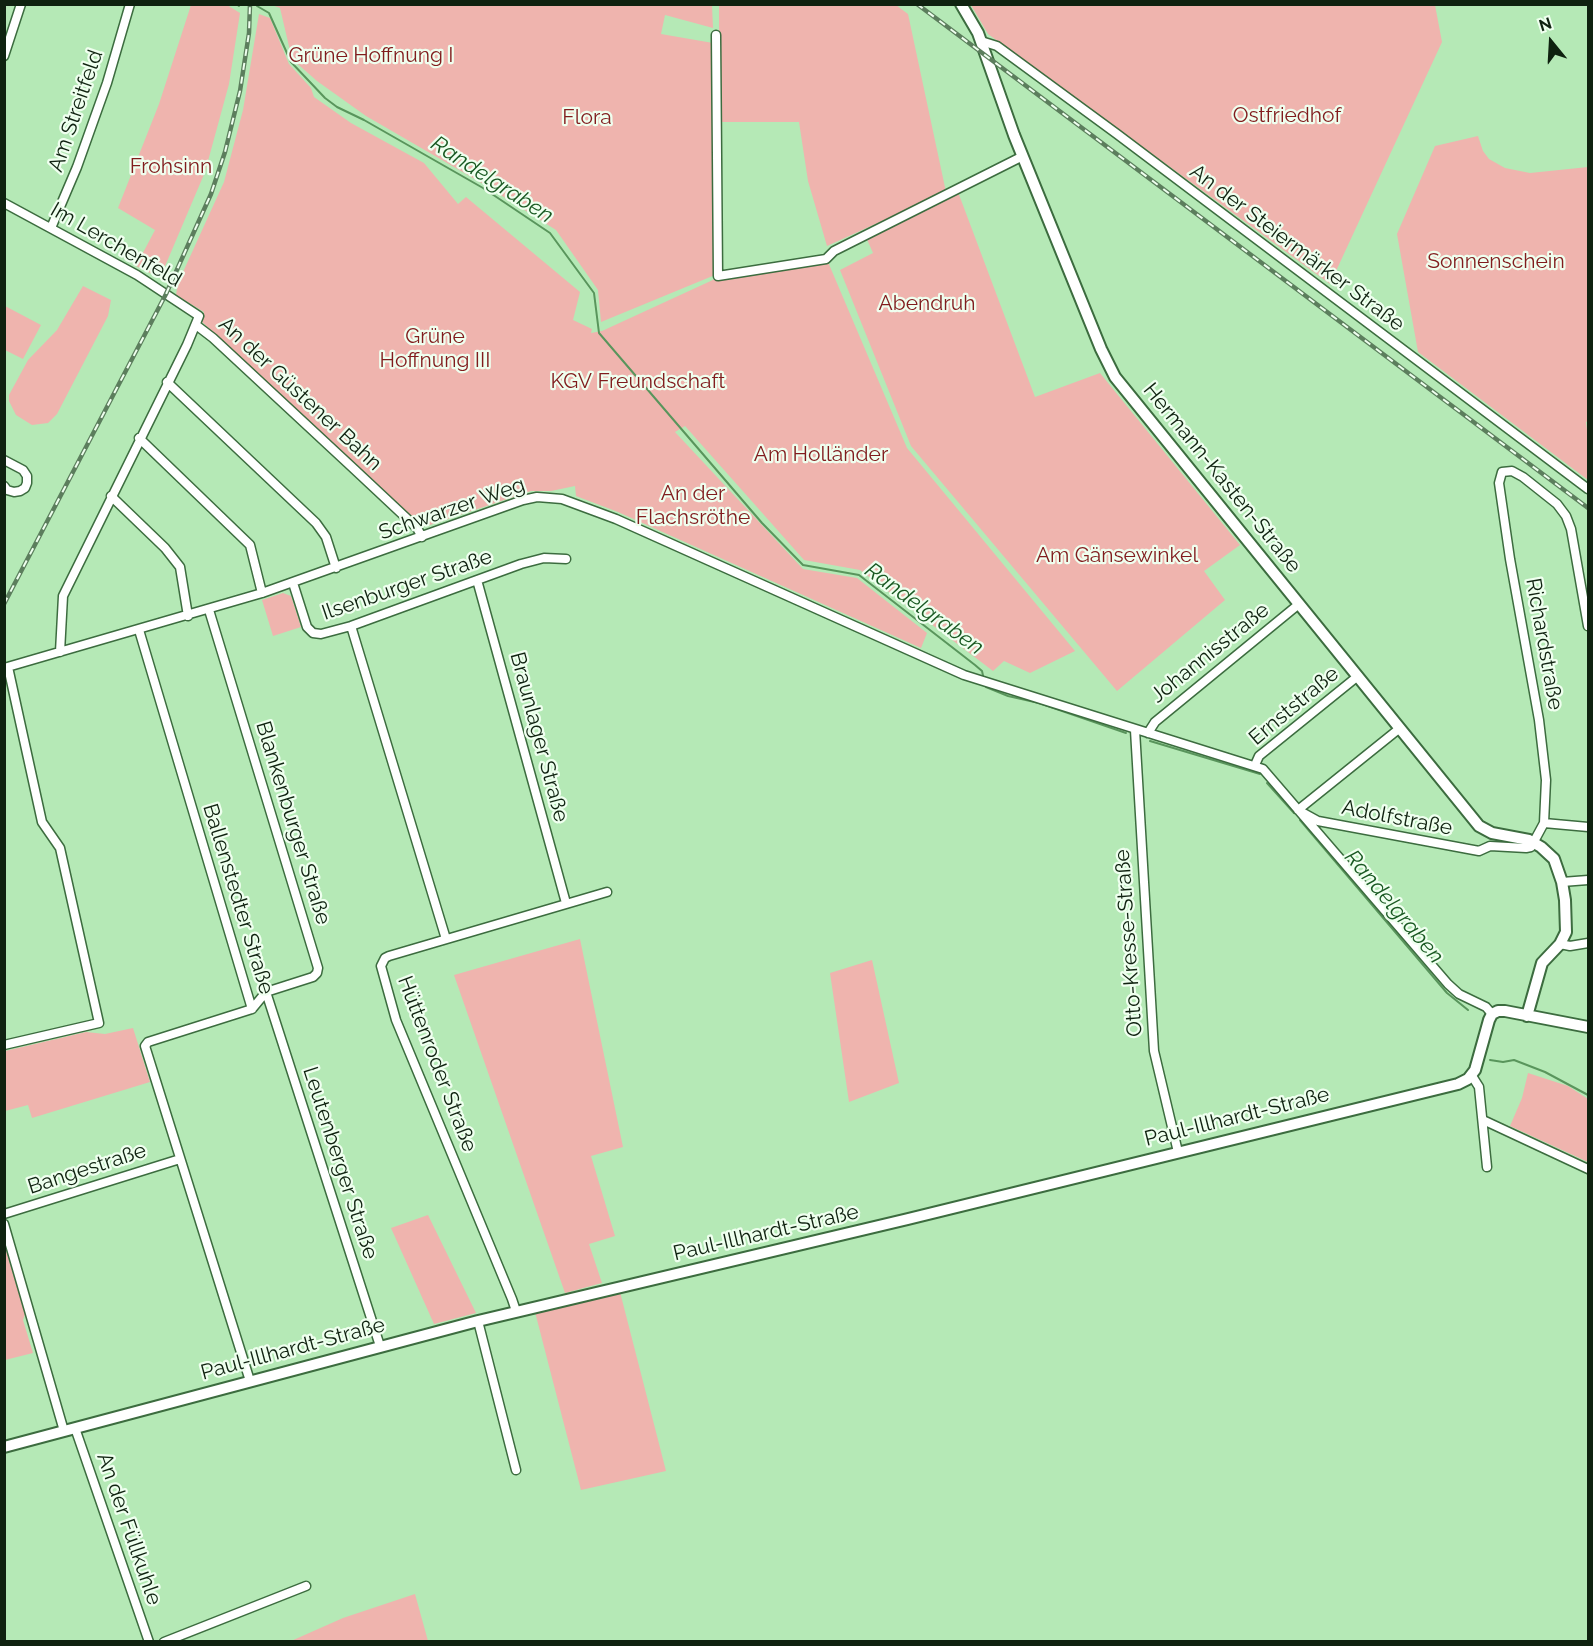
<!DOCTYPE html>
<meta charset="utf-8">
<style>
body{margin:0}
#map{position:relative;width:1593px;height:1646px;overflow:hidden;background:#b5e9b6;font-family:Raleway,sans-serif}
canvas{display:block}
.frame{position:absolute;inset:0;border:6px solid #0f2210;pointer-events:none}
.north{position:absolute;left:1521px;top:12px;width:60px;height:60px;-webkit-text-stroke:4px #efffef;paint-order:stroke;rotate:342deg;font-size:16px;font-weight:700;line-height:24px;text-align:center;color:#0f2210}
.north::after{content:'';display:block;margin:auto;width:21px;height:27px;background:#0f2210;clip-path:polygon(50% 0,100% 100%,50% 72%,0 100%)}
</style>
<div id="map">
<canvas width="1593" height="1646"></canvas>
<div class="frame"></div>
<div class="north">N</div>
</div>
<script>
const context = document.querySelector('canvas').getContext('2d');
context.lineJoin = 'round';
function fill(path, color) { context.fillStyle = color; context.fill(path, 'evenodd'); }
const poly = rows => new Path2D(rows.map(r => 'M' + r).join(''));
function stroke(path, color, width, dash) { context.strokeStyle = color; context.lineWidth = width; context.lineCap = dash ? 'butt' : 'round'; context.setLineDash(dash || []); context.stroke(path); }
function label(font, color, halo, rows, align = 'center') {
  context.font = font + ' Raleway,sans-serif'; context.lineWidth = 4.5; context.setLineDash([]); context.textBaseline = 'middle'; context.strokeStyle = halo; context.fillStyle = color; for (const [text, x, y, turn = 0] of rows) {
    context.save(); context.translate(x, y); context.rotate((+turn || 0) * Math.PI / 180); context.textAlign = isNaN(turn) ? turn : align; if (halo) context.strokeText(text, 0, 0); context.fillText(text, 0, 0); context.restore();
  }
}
fill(poly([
 [191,5,227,5,240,13,229,84,205,172,160,278,136,266,155,230,118,208,159,104],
 [272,5,712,5,713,28,665,15,661,34,713,43,715,275,601,322,598,290,556,230,485,185,366,116,317,81,292,59,280,8],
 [719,5,896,5,908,14,946,192,827,246,808,181,799,122,719,122],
 [971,5,1435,5,1442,42,1330,284,988,34],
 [259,14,270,18,289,64,311,88,314,97,351,123,424,163,458,204,466,197,580,292,573,320,592,329,591,333,602,331,715,279,828,262,907,448,1075,651,1030,673,1004,661,993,671,860,570,804,560,685,426,675,432,803,569,857,578,927,633,921,648,618,512,576,496,575,486,551,491,531,491,427,526,417,521,201,321,204,312,176,295,178,283,224,182,243,110],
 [1478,136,1483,151,1489,159,1505,168,1530,173,1588,167,1588,421,1586,422,1588,437,1588,480,1418,352,1397,234,1435,146],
 [958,192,1035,397,1100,373,1240,545,1204,571,1225,600,1117,691,911,446,840,270,873,253,866,237],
 [83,286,111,300,108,316,57,414,48,423,32,425,16,415,9,401,9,395,28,360,57,330],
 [5,306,41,325,23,359,5,350],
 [283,593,291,596,301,627,273,636,262,600],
 [580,939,623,1147,591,1156,615,1236,589,1244,602,1283,565,1293,454,975],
 [872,960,899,1083,849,1102,830,973],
 [133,1028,150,1082,32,1118,28,1105,5,1111,5,1051,86,1032,105,1034],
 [1528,1073,1568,1086,1588,1099,1588,1162,1510,1126,1522,1098],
 [428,1215,476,1313,434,1324,391,1228],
 [5,1247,25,1314,23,1320,33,1353,5,1360],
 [620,1292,666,1471,581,1490,535,1312],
 [415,1594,428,1641,291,1641,343,1618]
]), '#efb4ae');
stroke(poly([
 [236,4,239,6],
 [257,6,269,13,291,62,325,98,337,107,364,120,483,188,550,233,594,293,599,333,762,523,803,565,859,575,975,665,982,671,984,680],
 [985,685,986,687,1008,696,1039,703,1126,733],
 [1150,741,1260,774],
 [1267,783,1294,813],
 [1300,820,1447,993,1468,1010],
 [1490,1060,1503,1062,1514,1060,1545,1072,1588,1095]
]), '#59955c', 2);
const minor = poly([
 [716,35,718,276,826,259,834,251,1023,156],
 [981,41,997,46,1117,134,1588,489],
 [4,56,21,4],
 [4,203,137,275,199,316,187,345,63,596,60,652],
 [51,228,77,167,107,83,130,4],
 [196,325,213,338,354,469,417,528,422,537],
 [167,382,316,523,326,537,336,568],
 [139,438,250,545,262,593],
 [4,460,23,470,27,476,27,483,25,488,20,491,14,492,7,490,4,486],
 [111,496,165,548,180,567,188,616],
 [477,580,566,903],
 [293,583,307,627,313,633,321,634,351,626,521,564,544,558,566,559],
 [209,610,318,968,317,973,313,977,266,992,252,1009],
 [351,626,446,939],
 [139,630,252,1009,148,1042,145,1046,250,1381],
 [4,668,262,593,523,500,537,497,562,499,616,519,964,675,1263,769,1448,984,1459,994,1486,1007,1492,1014],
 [1400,728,1298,810,1318,821,1479,851,1490,846,1526,848,1531,847,1544,823,1588,827],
 [1135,730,1154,1051,1178,1152],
 [1148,733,1155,722,1299,604],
 [1255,765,1259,756,1358,676],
 [1544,823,1546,780,1539,720,1510,559,1499,483,1502,472,1512,471,1523,477,1557,504,1566,516,1571,529,1588,626],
 [1562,882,1588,880],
 [1560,944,1570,946,1588,943],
 [266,992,380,1346],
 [4,1045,99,1023,60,848,42,822,8,667],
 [1472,1076,1479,1087,1487,1167],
 [1483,1120,1588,1169],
 [4,1214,180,1159],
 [4,1224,64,1431],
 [516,1311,512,1299,396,1020,381,966,385,958,389,956,607,892],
 [478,1321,516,1470],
 [75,1428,149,1642],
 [164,1642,306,1586]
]);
const tertiary = poly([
 [961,4,978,33,1014,135,1101,349,1115,377,1479,826,1492,833,1529,840,1541,847,1554,859,1562,882,1565,900,1566,932,1560,944,1542,963,1527,1016],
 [4,1447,478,1321,908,1219,1458,1084,1468,1079,1475,1070,1489,1020,1492,1014,1498,1011,1505,1011,1588,1027]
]);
stroke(minor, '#3c6c3f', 11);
stroke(tertiary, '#3c6c3f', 14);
stroke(minor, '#fff', 8);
stroke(tertiary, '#fff', 10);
const rail = poly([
 [917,4,1588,508],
 [4,604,166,294,211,194,225,152,240,91,249,33,250,4]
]);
stroke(rail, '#5c7e5d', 4.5);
stroke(rail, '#efffef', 2, [7]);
label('21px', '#811c1d', '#efffef', [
 ["Grüne Hoffnung I",371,56],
 ["Ostfriedhof",1287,116],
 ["Flora",587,118],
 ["Frohsinn",171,167],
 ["Sonnenschein",1496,262],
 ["Abendruh",927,304],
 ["Grüne",435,337],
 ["Hoffnung III",435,361],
 ["KGV Freundschaft",638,382],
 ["Am Holländer",821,455],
 ["An der",693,494],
 ["Flachsröthe",693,518],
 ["Am Gänsewinkel",1117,556]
]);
label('21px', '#0f2210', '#efffef', [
 ["Am Streitfeld",76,111,-71],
 ["Im Lerchenfeld",116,245,30],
 ["An der Steiermärker Straße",1297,248,37],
 ["An der Güstener Bahn",300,394,43],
 ["Hermann-Kasten-Straße",1222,478,51],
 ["Schwarzer Weg",452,509,-19],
 ["Ilsenburger Straße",407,585,-19],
 ["Richardstraße",1544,644,80],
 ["Johannisstraße",1210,653,-39],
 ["Ernststraße",1294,706,-40],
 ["Braunlager Straße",539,737,75],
 ["Adolfstraße",1397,818,11],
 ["Blankenburger Straße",293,823,73],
 ["Ballenstedter Straße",238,899,73],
 ["Otto-Kresse-Straße",1129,943,-94],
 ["Hüttenroder Straße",437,1064,69],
 ["Paul-Illhardt-Straße",1237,1117,-14],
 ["Leutenberger Straße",340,1163,72],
 ["Bangestraße",87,1169,-18],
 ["Paul-Illhardt-Straße",766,1233,-13],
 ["Paul-Illhardt-Straße",293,1349,-15],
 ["An der Füllkuhle",129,1529,71]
]);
label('italic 22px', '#195922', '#efffef', [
 ["Randelgraben",492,180,33],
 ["Randelgraben",924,609,36],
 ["Randelgraben",1394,907,50]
]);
</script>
